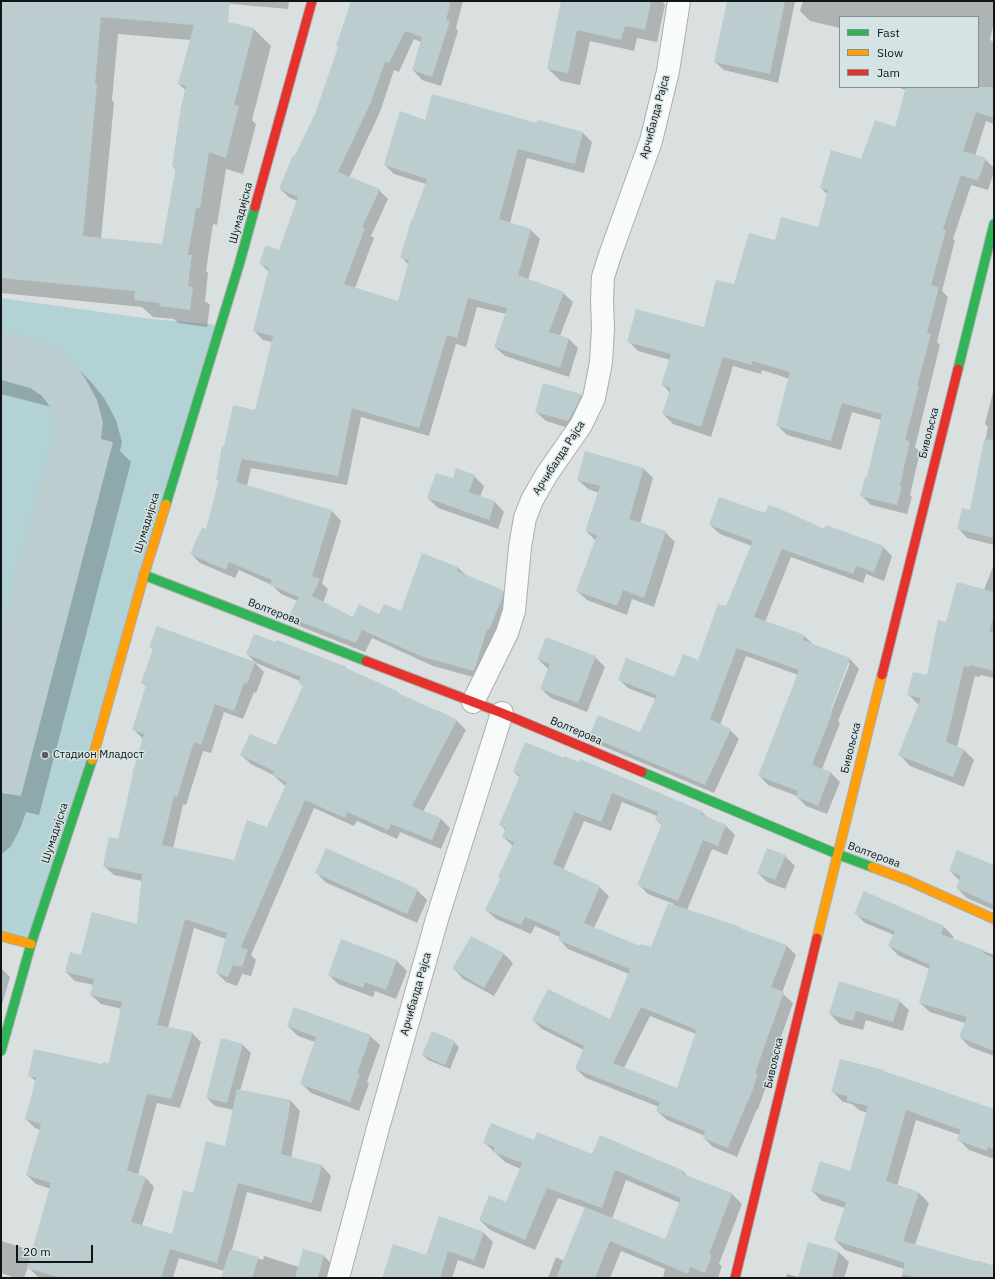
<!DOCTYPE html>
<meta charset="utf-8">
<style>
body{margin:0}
#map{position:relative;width:995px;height:1279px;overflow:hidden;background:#dae0e0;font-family:"IBM Plex Sans",sans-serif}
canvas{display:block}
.frame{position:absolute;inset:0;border:2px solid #101515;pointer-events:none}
.legend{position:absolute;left:839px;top:16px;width:140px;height:72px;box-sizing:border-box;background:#d6e3e4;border:1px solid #879191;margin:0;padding:5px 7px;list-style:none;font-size:12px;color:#101515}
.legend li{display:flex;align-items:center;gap:8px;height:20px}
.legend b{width:20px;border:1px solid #879191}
.scale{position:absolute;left:16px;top:1245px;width:77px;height:18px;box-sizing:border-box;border:2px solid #101515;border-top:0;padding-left:5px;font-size:12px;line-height:14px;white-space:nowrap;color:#101515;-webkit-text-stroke:3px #d6e3e4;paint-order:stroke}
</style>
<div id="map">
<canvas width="995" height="1279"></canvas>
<div class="frame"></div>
<ul class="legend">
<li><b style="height:5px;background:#30b455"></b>Fast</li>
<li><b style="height:5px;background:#ff9f0a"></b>Slow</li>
<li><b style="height:5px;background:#e5322d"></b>Jam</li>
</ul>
<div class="scale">20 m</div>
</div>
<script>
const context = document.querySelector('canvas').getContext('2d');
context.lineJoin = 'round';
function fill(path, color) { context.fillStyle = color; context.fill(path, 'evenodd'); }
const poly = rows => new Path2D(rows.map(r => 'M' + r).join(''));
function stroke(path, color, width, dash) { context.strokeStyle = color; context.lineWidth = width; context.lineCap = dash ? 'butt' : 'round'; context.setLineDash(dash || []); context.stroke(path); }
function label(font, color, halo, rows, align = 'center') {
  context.font = font + ' "IBM Plex Sans",sans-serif'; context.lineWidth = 3; context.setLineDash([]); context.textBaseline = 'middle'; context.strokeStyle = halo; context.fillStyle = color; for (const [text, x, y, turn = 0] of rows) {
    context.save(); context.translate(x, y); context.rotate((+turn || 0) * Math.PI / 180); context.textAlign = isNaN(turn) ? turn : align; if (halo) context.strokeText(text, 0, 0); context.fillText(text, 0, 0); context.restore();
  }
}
fill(poly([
 [1,298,151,319,221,325,31,944,1,936]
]), '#b2d2d6');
fill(poly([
 [1,1,150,1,197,16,254,29,271,46,252,120,256,124,243,174,226,169,217,225,213,224,206,271,208,273,205,301,210,305,207,327,178,323,174,319,153,317,142,307,1,293],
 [118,34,191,40,179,84,186,91,173,166,176,170,163,245,101,239,114,103,112,100],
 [198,1,289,1,288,9],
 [352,1,463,1,456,28,458,31,441,86,422,80,413,70,421,42,414,39,399,72,394,70,380,112,349,178,379,190,388,199,371,236,374,238,355,288,398,302,409,265,401,257,426,184,394,174,385,165,426,121,538,124,538,122,583,133,592,142,584,173,527,158,510,223,531,230,540,239,528,280,563,293,573,302,560,336,569,339,578,348,569,377,505,356,495,347,506,314,477,307,466,347,456,344,429,436,361,417,347,485,251,468,247,486,332,511,341,521,322,583,328,589,323,603,353,618,401,613,423,554,458,568,467,576,503,591,512,600,484,680,433,666,372,638,365,652,299,626,289,617,297,601,281,594,272,585,239,570,235,578,200,563,191,554,207,531,220,482,217,479,256,411,272,342,263,340,254,331,269,272,260,263,280,251,298,201,290,198,280,189,316,115,339,47],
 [562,1,662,1,665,5,657,42,637,38,634,51,590,41,580,85,561,81,548,69],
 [750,1,795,2,778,83,724,70,715,62],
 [803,1,994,1,994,21,990,40,994,42,994,124,986,121,975,156,985,159,994,168,994,172,988,190,971,185,953,239,955,240,942,291,948,297,937,342,940,345,915,447,920,452,910,495,912,497,907,514,871,505,861,495,867,478,881,420,852,412,841,450,787,435,777,425,790,379,762,370,761,374,733,366,711,437,673,424,663,414,670,393,662,384,670,360,638,351,628,341,705,328,735,286,776,241,819,228,828,195,821,188,862,160,896,128,906,90,897,87,978,87,978,17,840,17,840,28,810,21,800,11],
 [1,331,71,362,91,382,104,398,116,420,122,442,120,451,131,462,39,815,26,812,20,829,11,846,1,855,1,633,55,432,55,420,52,407,1,394],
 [994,388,994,545,967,538,958,528,971,512,988,427,985,424],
 [580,394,590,404,578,431,546,421,536,412],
 [644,469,653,478,640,524,665,532,675,542,654,607,632,599,627,615,587,600,577,591,596,541,586,531,599,493,588,489,578,480],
 [474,476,484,486,480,497,495,502,504,512,498,529,438,508,428,498,453,479],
 [766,514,883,547,892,556,884,581,866,574,863,583,791,557,765,622,804,636,814,645,850,659,859,669,838,721,840,723,822,769,831,773,840,782,827,814,806,806,797,797,797,796,768,785,759,775,798,675,746,656,720,725,730,730,739,739,714,793,600,745,591,736,641,734,656,699,628,688,619,679,675,678,699,661,726,608,752,546,720,534,710,525],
 [848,663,850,663,829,717,827,716],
 [994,564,994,678,980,675,980,677,975,676,957,747,964,750,974,760,964,787,910,766,900,755,919,705,909,695,927,677,946,623,984,590],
 [158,627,255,663,264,672,256,693,254,692,243,719,224,712,211,753,203,751,186,805,183,804,173,849,235,861,268,828,286,786,283,784,273,775,251,764,241,755,277,747,304,687,300,683,300,681,256,663,247,654,344,666,347,669,398,693,402,696,456,720,466,730,423,812,441,819,450,828,441,849,400,832,397,839,357,821,354,826,314,808,251,955,256,960,251,976,242,974,237,986,226,982,217,973,226,939,194,928,168,1028,192,1033,201,1042,180,1108,157,1103,138,1175,145,1177,154,1187,142,1226,172,1235,194,1194,226,1147,234,1110,215,1106,207,1098,243,1045,251,1053,240,1091,291,1101,300,1111,291,1158,322,1166,331,1176,321,1212,247,1192,232,1250,263,1260,264,1256,299,1267,324,1256,333,1265,330,1278,222,1278,224,1271,179,1258,173,1278,42,1278,38,1277,28,1267,24,1278,16,1278,1,1273,1,1241,21,1247,31,1257,51,1189,36,1184,27,1175,40,1130,35,1128,26,1119,36,1082,29,1075,110,1065,122,1009,101,1004,91,995,94,985,75,981,66,972,81,956,138,925,142,881,114,875,104,866,119,840,143,739,133,729,147,687,142,683,154,650,150,647],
 [595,657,605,667,587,712,551,698,541,689,548,669,538,659],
 [564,759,579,763,580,761,702,812,709,819,726,826,735,835,727,855,712,849,687,910,740,928,743,930,787,946,796,955,782,993,793,1003,765,1082,767,1084,758,1109,757,1109,737,1157,713,1147,704,1138,705,1136,667,1120,657,1111,659,1107,586,1078,576,1069,584,1050,542,1029,533,1020,610,1020,629,974,568,949,559,939,560,937,535,926,531,934,496,919,486,910,501,879,513,846,503,837,506,831,500,824,520,778,514,772],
 [622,802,657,816,656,820,662,825,638,884,648,894,674,904,651,948,641,947,594,928,609,896,599,887,563,870,584,821,611,831],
 [650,1016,696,1034,678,1089,624,1068],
 [785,856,795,866,785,889,767,882,758,873],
 [994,866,994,910,967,898,957,888,960,881,950,871],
 [316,872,417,890,427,900,417,923,325,882],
 [864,892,944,927,954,937,952,939,994,955,994,1056,970,1047,960,1037,965,1023,930,1012,920,1003,930,969,899,956,889,946,894,935,865,923,855,913],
 [342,940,397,961,407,971,396,999,375,991,373,997,338,984,329,975],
 [503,953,513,963,494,996,463,979,454,969],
 [1,968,10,977,1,1008],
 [899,1001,909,1010,903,1031,866,1020,863,1030,840,1024,830,1014],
 [288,1026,370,1036,380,1045,367,1082,369,1084,359,1111,311,1093,301,1083,315,1042,298,1036],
 [454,1042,459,1047,450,1069,428,1060,423,1055],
 [883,1071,886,1073,994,1111,994,1159,969,1150,959,1140,960,1135,916,1120,897,1186,919,1193,929,1203,915,1245,977,1263,978,1261,994,1266,994,1278,902,1278,904,1269,845,1250,835,1240,845,1208,822,1201,812,1191,850,1172,867,1113,859,1110,852,1104,843,1102,832,1091],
 [534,1141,592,1155,684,1172,688,1177,731,1193,742,1204,719,1264,722,1266,718,1278,663,1278,665,1269,621,1251,610,1278,548,1278,556,1257,564,1261,586,1208,558,1198,535,1250,490,1230,480,1220,506,1203,521,1169,505,1162,484,1142],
 [626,1180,680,1203,665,1241,612,1219],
 [483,1232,493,1242,484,1269,458,1260,452,1278,383,1278,427,1256],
 [839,1252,849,1262,844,1278,786,1278,787,1274,799,1277]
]), '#0003');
fill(poly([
 [1,1,230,1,228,22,254,28,234,105,239,106,226,158,209,152,200,208,196,208,188,255,192,255,188,286,193,287,190,310,159,306,160,303,134,300,135,291,1,278],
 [101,17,194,25,178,84,186,86,181,107,172,167,176,167,162,244,83,236,97,84,95,84],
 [351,1,451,1,446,20,450,21,432,77,412,70,422,37,405,31,389,63,385,62,371,102,338,172,380,189,362,227,365,228,344,284,398,301,409,260,400,258,412,218,413,218,427,179,384,165,400,111,425,120,432,94,537,123,538,120,583,132,575,164,518,149,499,219,531,229,518,275,564,292,549,332,569,338,560,368,494,347,507,308,468,298,457,338,447,335,419,428,352,408,338,476,242,459,236,482,332,510,312,576,320,579,312,596,353,617,359,604,379,614,384,604,401,611,422,553,458,567,457,571,503,590,503,596,489,630,487,629,474,671,423,657,362,630,356,643,288,617,299,597,270,585,272,580,229,562,226,570,190,554,202,527,206,529,219,480,216,480,222,446,224,446,233,405,255,410,273,336,253,331,269,268,259,264,266,245,279,250,298,197,279,189,293,155,295,155,315,114,338,47,336,46],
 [561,1,651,1,645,30,625,26,621,40,577,30,568,73,547,69],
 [727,1,785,1,770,74,714,62],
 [906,87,994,87,994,118,976,112,963,151,986,158,978,181,961,175,943,229,946,230,931,285,939,287,927,333,931,334,917,386,919,386,905,440,910,441,900,485,902,486,897,505,860,496,865,477,867,477,882,414,842,403,831,441,776,426,790,372,752,361,752,365,723,357,701,427,662,414,671,388,661,385,671,354,627,342,636,309,704,327,716,280,734,284,749,233,775,240,781,217,818,227,828,190,820,188,831,150,861,159,875,120,895,127],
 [1,330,53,346,72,361,85,378,97,400,103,422,101,439,113,442,21,796,1,793,1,629,54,432,54,421,51,408,42,396,30,388,1,380],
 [543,383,581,394,579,401,568,421,535,412],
 [984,439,994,440,994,538,957,529,962,508,970,510],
 [585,451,644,468,629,519,666,531,644,598,623,590,617,606,576,591,597,535,585,531,600,486,577,480],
 [456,468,475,475,469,492,495,501,489,520,427,498,436,473,453,478],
 [719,497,765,513,769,505,785,511,824,529,826,525,884,546,874,572,856,566,853,574,782,549,754,617,805,635,803,640,850,658,830,712,832,713,812,765,831,772,818,806,796,797,798,791,758,776,799,670,737,648,710,719,731,729,705,785,589,736,598,715,640,732,657,695,618,680,626,658,674,677,683,654,698,660,718,604,726,606,753,541,709,525],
 [957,582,994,592,994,614,989,632,994,633,994,671,970,665,969,667,964,666,946,742,964,749,953,777,898,755,921,698,907,695,913,672,927,675,938,620,946,622],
 [157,626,255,662,247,684,244,683,234,711,215,704,201,745,194,742,177,797,174,796,162,845,234,860,247,820,267,827,287,782,272,775,274,771,240,755,250,734,276,745,303,686,298,683,301,677,246,654,254,634,275,642,277,640,344,666,344,667,399,692,398,693,435,710,435,709,457,720,412,806,441,818,432,840,391,824,388,830,347,812,345,818,305,800,241,947,248,950,242,967,233,965,228,977,216,973,227,933,185,919,157,1025,193,1032,171,1099,147,1094,127,1170,146,1177,131,1222,172,1234,183,1190,193,1193,206,1141,225,1146,237,1089,291,1100,281,1154,322,1165,312,1203,238,1183,217,1263,170,1249,161,1278,61,1278,27,1268,51,1183,26,1175,41,1124,25,1119,36,1078,28,1076,34,1049,102,1064,103,1062,109,1063,122,1002,90,995,94,979,65,972,70,952,81,955,92,912,137,924,142,874,103,866,109,837,118,839,133,774,132,774,144,734,132,730,146,685,141,683,153,649,149,647],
 [546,637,596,656,578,703,540,689,550,664,537,659],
 [525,742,564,758,564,756,579,762,580,759,702,811,701,814,726,825,718,846,703,840,678,901,637,885,662,823,655,820,658,812,612,793,601,822,574,812,553,864,600,886,584,923,640,946,641,944,651,947,668,903,741,927,740,928,787,945,771,987,784,992,755,1073,758,1074,749,1100,748,1100,728,1148,703,1138,705,1131,656,1111,660,1102,575,1069,584,1046,532,1020,548,989,610,1019,630,969,558,940,561,932,525,917,521,925,485,910,500,879,498,877,514,842,502,837,506,828,499,825,520,775,513,772],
 [641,1007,695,1029,695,1031,696,1031,677,1088,613,1063],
 [326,848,418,889,407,914,315,873],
 [767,848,786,855,775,880,757,873],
 [957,850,994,865,994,905,956,888,961,876,949,871],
 [864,891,944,926,941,934,984,950,983,953,994,958,994,1051,959,1037,967,1017,919,1003,930,965,888,946,895,931,854,914],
 [471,936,504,953,484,988,452,969],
 [341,939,397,960,386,990,365,982,363,988,328,975],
 [839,981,900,1000,893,1022,856,1011,853,1021,829,1014],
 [294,1007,371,1035,357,1073,360,1074,350,1102,300,1084,316,1037,287,1026],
 [432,1031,455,1041,445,1065,422,1055],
 [221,1038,243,1044,227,1103,206,1098],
 [840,1059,884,1070,883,1071,911,1080,994,1109,994,1149,988,1147,987,1151,957,1140,961,1130,906,1110,886,1181,919,1192,903,1241,994,1266,994,1278,917,1278,902,1274,905,1263,834,1240,846,1202,811,1191,820,1161,850,1171,868,1106,847,1101,847,1096,831,1092],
 [491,1123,534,1140,537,1132,592,1154,600,1135,684,1171,683,1174,732,1193,709,1254,712,1255,705,1273,690,1267,688,1274,610,1241,595,1278,556,1278,585,1207,665,1239,681,1198,615,1170,602,1208,547,1188,525,1240,479,1220,489,1195,506,1202,522,1163,493,1152,495,1147,483,1143],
 [439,1216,484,1232,474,1260,448,1251,440,1278,382,1278,393,1244,426,1255],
 [808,1242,839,1251,832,1278,798,1278],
 [230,1249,259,1257,252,1278,221,1278],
 [303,1249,324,1255,318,1278,295,1278]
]), '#bbcdce');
const street = poly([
 [473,702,507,633,514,611,520,547,525,518,532,500,547,474,581,425,594,398,601,362,603,328,602,300,603,277,610,255,651,141,668,71,679,1],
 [338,1278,378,1128,437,919,502,713]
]);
const fast = poly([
 [958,369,994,224],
 [166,504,239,265,255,207],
 [144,575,366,661],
 [642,772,837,854,872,867],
 [1,1051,31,944,92,760]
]);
const slow = poly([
 [92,760,144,575,166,504],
 [872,867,907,880,994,919],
 [1,936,31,944],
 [817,938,882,675]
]);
const jam = poly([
 [255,207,312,1],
 [366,661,502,713,642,772],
 [882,675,958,369],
 [735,1278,817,938]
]);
stroke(street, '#aaaeae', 24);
stroke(fast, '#aaaeae', 11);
stroke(slow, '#aaaeae', 11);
stroke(jam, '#aaaeae', 11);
stroke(street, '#f9fafa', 22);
stroke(fast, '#30b455', 9);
stroke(slow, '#ff9f0a', 9);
stroke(jam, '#e5322d', 9);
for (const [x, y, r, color] of [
 [45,755,4,"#575c5c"]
]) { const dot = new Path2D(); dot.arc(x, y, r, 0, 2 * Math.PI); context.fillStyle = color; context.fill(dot); stroke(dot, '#d6e3e4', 1.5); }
label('11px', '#101515', '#d6e3e4', [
 ["Арчибалда Рајса",655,117,-75],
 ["Шумадијска",241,213,-75],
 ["Бивољска",929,433,-76],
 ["Арчибалда Рајса",559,458,-57],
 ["Шумадијска",147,523,-73],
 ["Волтерова",274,612,21],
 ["Волтерова",576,731,23],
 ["Бивољска",851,748,-76],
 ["Шумадијска",55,833,-72],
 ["Волтерова",874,855,20],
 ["Арчибалда Рајса",416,994,-74],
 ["Бивољска",774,1063,-77]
]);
label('11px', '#101515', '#d6e3e4', [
 ["Стадион Младост",53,755]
], 'left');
</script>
